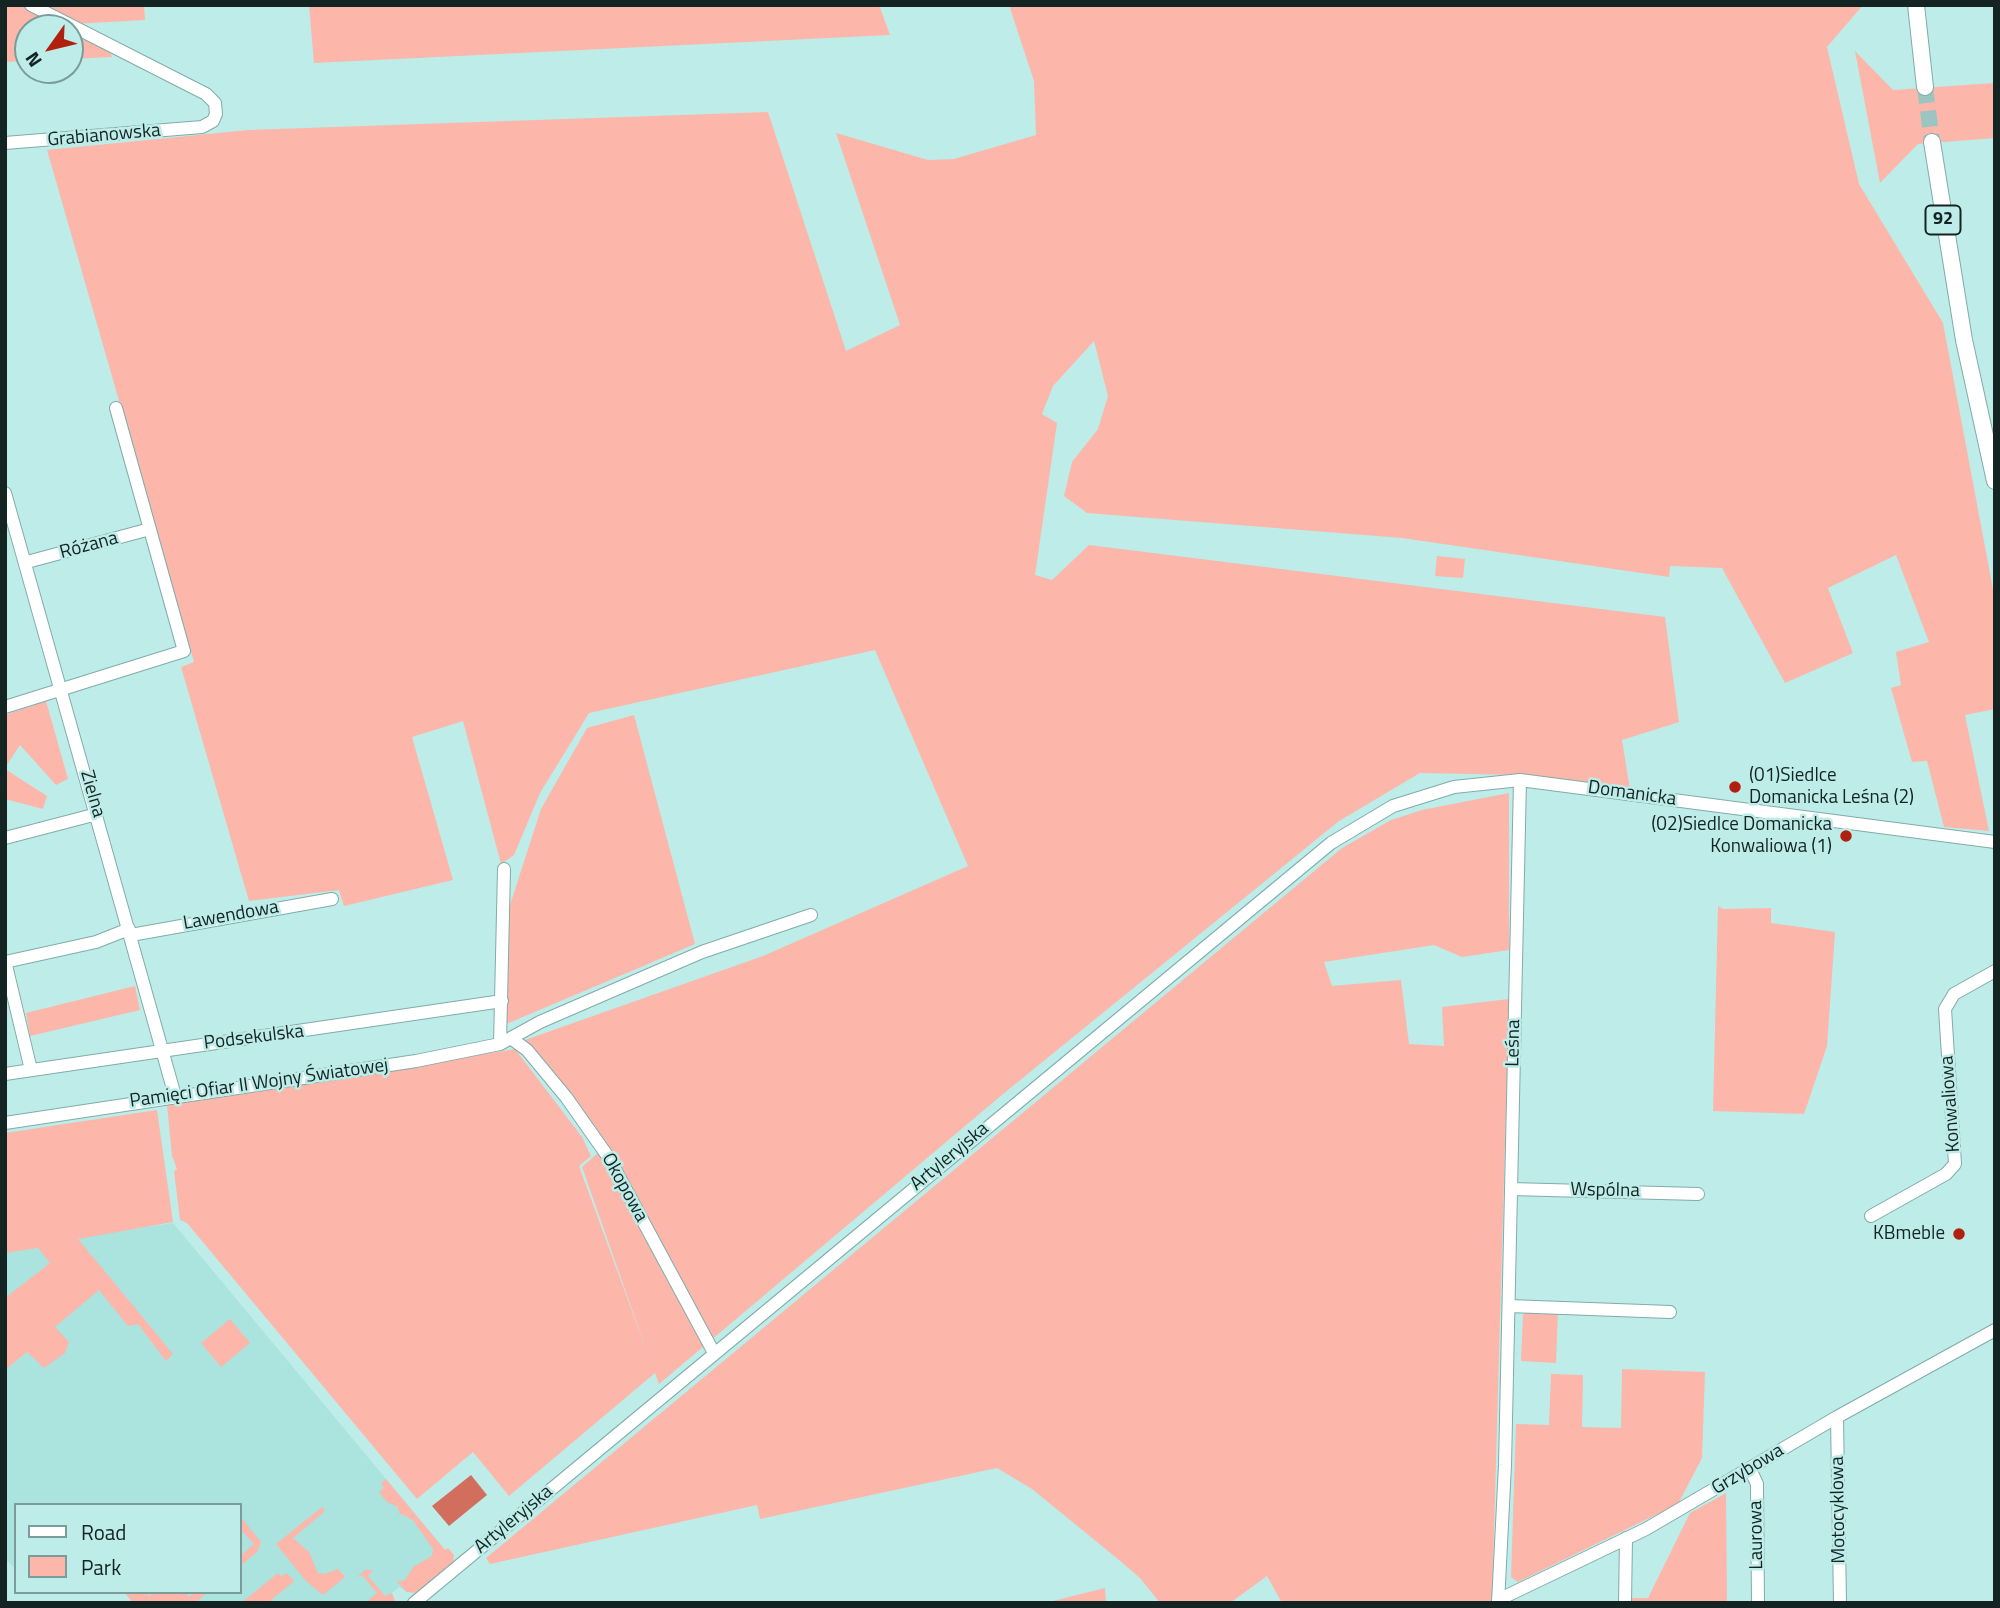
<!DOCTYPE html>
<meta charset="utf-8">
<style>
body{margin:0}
#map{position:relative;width:2000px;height:1608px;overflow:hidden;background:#beece9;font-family:"Titillium Web",sans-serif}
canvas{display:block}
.frame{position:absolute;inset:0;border:7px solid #132423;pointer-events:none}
.legend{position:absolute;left:14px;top:1503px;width:228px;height:91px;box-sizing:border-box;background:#beece9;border:2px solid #7a9c9a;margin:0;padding:9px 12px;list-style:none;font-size:21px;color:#132423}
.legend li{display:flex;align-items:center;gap:14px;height:35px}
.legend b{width:35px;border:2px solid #7a9c9a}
.north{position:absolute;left:14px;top:14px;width:70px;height:70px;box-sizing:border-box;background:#beece9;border:2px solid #7a9c9a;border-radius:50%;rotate:236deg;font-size:19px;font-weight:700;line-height:28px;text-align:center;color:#132423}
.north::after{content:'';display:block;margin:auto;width:24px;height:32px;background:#af200f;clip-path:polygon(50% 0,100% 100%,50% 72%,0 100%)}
</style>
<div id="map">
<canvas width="2000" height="1608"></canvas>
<div class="frame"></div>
<ul class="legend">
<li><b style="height:9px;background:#fff"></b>Road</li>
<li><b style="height:19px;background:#fcb7aa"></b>Park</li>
</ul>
<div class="north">N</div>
</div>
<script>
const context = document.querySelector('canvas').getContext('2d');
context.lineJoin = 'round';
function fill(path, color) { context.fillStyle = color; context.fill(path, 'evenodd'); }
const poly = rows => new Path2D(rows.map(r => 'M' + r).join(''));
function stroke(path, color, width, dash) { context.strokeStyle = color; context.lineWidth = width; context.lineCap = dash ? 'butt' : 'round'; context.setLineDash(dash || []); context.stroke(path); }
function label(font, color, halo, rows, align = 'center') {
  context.font = font + ' "Titillium Web",sans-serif'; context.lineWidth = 5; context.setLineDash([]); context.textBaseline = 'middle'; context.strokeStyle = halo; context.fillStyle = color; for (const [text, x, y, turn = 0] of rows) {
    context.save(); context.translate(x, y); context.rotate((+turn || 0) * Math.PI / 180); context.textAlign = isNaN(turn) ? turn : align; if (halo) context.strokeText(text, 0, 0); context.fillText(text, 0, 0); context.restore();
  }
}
fill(poly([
 [173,1223,446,1551,407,1592,399,1587,381,1603,133,1603,124,1592,240,1592,240,1505,16,1505,16,1569,5,1559,5,1248]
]), '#abe3df');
fill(poly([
 [5,5,26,5,109,46,112,57,70,59,70,28,28,28,28,61,5,62],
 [35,5,144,5,145,20,73,24],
 [309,5,879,5,890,35,314,63],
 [1009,5,1863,5,1827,47,1859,184,1943,323,1995,600,1995,709,1965,715,1989,831,1944,827,1927,761,1912,762,1891,688,1901,685,1896,652,1929,642,1896,555,1828,588,1853,653,1785,683,1722,568,1670,566,1669,577,1402,538,1087,513,1064,496,1072,462,1098,429,1108,396,1094,341,1053,386,1042,414,1057,423,1035,575,1052,580,1089,545,1665,617,1679,722,1622,740,1630,789,1521,775,1420,773,1339,821,1003,1094,659,1384,655,1373,509,1496,473,1452,417,1499,187,1223,180,1220,174,1171,177,1169,172,1156,167,1105,515,1049,582,1137,591,1156,579,1166,648,1355,582,1167,598,1153,571,1095,525,1040,763,956,968,866,875,650,589,713,540,793,514,855,501,864,463,721,412,737,453,880,344,906,339,890,249,901,181,667,194,662,47,150,248,130,768,112,846,351,900,325,836,133,928,160,954,159,1036,135,1034,81],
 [1855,51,1893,90,1995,83,1995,138,1918,144,1880,183],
 [1437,556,1465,559,1463,578,1435,576],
 [46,701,68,779,56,785,20,745,5,768,5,715],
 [634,715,695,944,504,1025,510,905,541,809,587,728],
 [5,769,47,796,43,809,5,799],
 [1509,793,1509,950,1462,957,1434,945,1324,962,1332,986,1401,980,1409,1044,1444,1046,1442,1007,1509,999,1492,1603,1282,1603,1267,1576,1230,1603,1160,1603,1140,1578,1119,1560,1032,1489,997,1468,760,1519,757,1505,490,1564,486,1558,1342,848,1391,820,1422,810],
 [1718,906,1723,909,1771,908,1771,923,1835,932,1827,1046,1804,1114,1713,1111],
 [135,986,140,1010,30,1036,26,1013],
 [157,1110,173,1222,78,1239,173,1354,166,1361,138,1324,128,1326,99,1290,55,1327,69,1342,65,1353,44,1368,27,1352,5,1370,5,1298,50,1263,38,1248,5,1253,5,1133],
 [1527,1310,1558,1311,1556,1363,1521,1361,1523,1315],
 [230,1319,250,1343,221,1367,201,1343],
 [1622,1369,1705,1372,1702,1458,1678,1504,1518,1582,1511,1577,1516,1424,1549,1425,1551,1374,1583,1375,1582,1427,1621,1428],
 [386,1479,445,1550,448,1548,454,1555,453,1563,417,1593,407,1592,397,1582,405,1580,413,1567,432,1556,433,1549,413,1520,399,1513,398,1507,387,1502,379,1492,384,1488,381,1483],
 [1726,1493,1727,1603,1632,1603,1632,1598,1648,1598,1690,1513],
 [322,1507,325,1511,293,1538,309,1552,318,1573,325,1574,338,1569,345,1577,323,1595,306,1581,276,1544],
 [240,1516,261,1542,257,1552,240,1566,240,1556,254,1544,240,1529],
 [365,1570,373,1570,368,1576,385,1596,392,1593,396,1603,365,1603,377,1593,362,1575,356,1578],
 [278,1573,281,1576,287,1573,294,1581,268,1603,241,1603],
 [1105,1588,1106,1603,1045,1603],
 [145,1592,149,1596,153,1592,186,1592,189,1597,195,1592,208,1592,195,1603,133,1603,125,1593]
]), '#fcb7aa');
fill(poly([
 [471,1475,487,1495,449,1526,432,1506]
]), '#d26e5e');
stroke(poly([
 [1925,87,1932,142]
]), '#9cc4c1', 16, [16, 8]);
const minor = poly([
 [5,143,202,127,213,121,216,114,215,103,206,94,31,5],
 [5,493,175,1096],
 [27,562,150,529],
 [5,707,184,651,116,408],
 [5,838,97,814],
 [131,935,332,899],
 [5,961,31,1070],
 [5,962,96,942,129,929],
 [512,1039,527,1050,566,1097,609,1158,714,1353],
 [500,1044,504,869],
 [5,1074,502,1001],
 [5,1123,416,1061,500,1044,540,1022,702,952,811,915],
 [1511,1189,1698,1194],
 [1871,1216,1946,1174,1955,1164,1945,1009,1954,994,1995,971],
 [1509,1306,1670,1312],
 [1837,1417,1840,1603],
 [1750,1469,1757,1484,1758,1603],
 [1498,1600,1646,1529,1837,1417,1995,1330],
 [414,1603,1331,843,1393,806,1454,787,1520,780,1995,842],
 [1498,1603,1505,1465,1520,780],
 [1625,1603,1626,1538]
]);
const major = poly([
 [1916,5,1925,87],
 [1932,142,1964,340,1995,481]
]);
stroke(minor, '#80aca9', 14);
stroke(major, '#80aca9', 18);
stroke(minor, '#fff', 12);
stroke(major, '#fff', 16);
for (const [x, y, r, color] of [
 [1735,787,7,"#af200f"],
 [1846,836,7,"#af200f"],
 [1959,1234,7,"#af200f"]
]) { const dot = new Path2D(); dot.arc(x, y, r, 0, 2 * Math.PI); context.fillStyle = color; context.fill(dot); stroke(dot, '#beece9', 2.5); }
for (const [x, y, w] of [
 [1943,220,35]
]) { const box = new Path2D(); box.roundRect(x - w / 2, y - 14.5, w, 29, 5); context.fillStyle = '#beece9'; context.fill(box); stroke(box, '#132423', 2); }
label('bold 18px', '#132423', null, [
 ["92",1943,220]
]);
label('19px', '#132423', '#beece9', [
 ["Grabianowska",104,136,-5],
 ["Różana",89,546,-15],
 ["Zielna",92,794,74],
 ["Domanicka",1632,794,8],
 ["Lawendowa",231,916,-10],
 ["Podsekulska",254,1038,-7],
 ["Leśna",1514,1043,-89],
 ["Pamięci Ofiar II Wojny Światowej",259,1084,-8],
 ["Konwaliowa",1951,1104,-94],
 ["Artyleryjska",950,1157,-40],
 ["Okopowa",624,1188,61],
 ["Wspólna",1605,1191,1],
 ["Grzybowa",1748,1470,-31],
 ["Motocyklowa",1839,1510,-91],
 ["Artyleryjska",514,1520,-40],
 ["Laurowa",1757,1535,-91]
]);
label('19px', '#132423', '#beece9', [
 ["(01)Siedlce",1749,776,"left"],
 ["Domanicka Leśna (2)",1749,798,"left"],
 ["(02)Siedlce Domanicka",1832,825],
 ["Konwaliowa (1)",1832,847],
 ["KBmeble",1945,1234]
], 'right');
</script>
